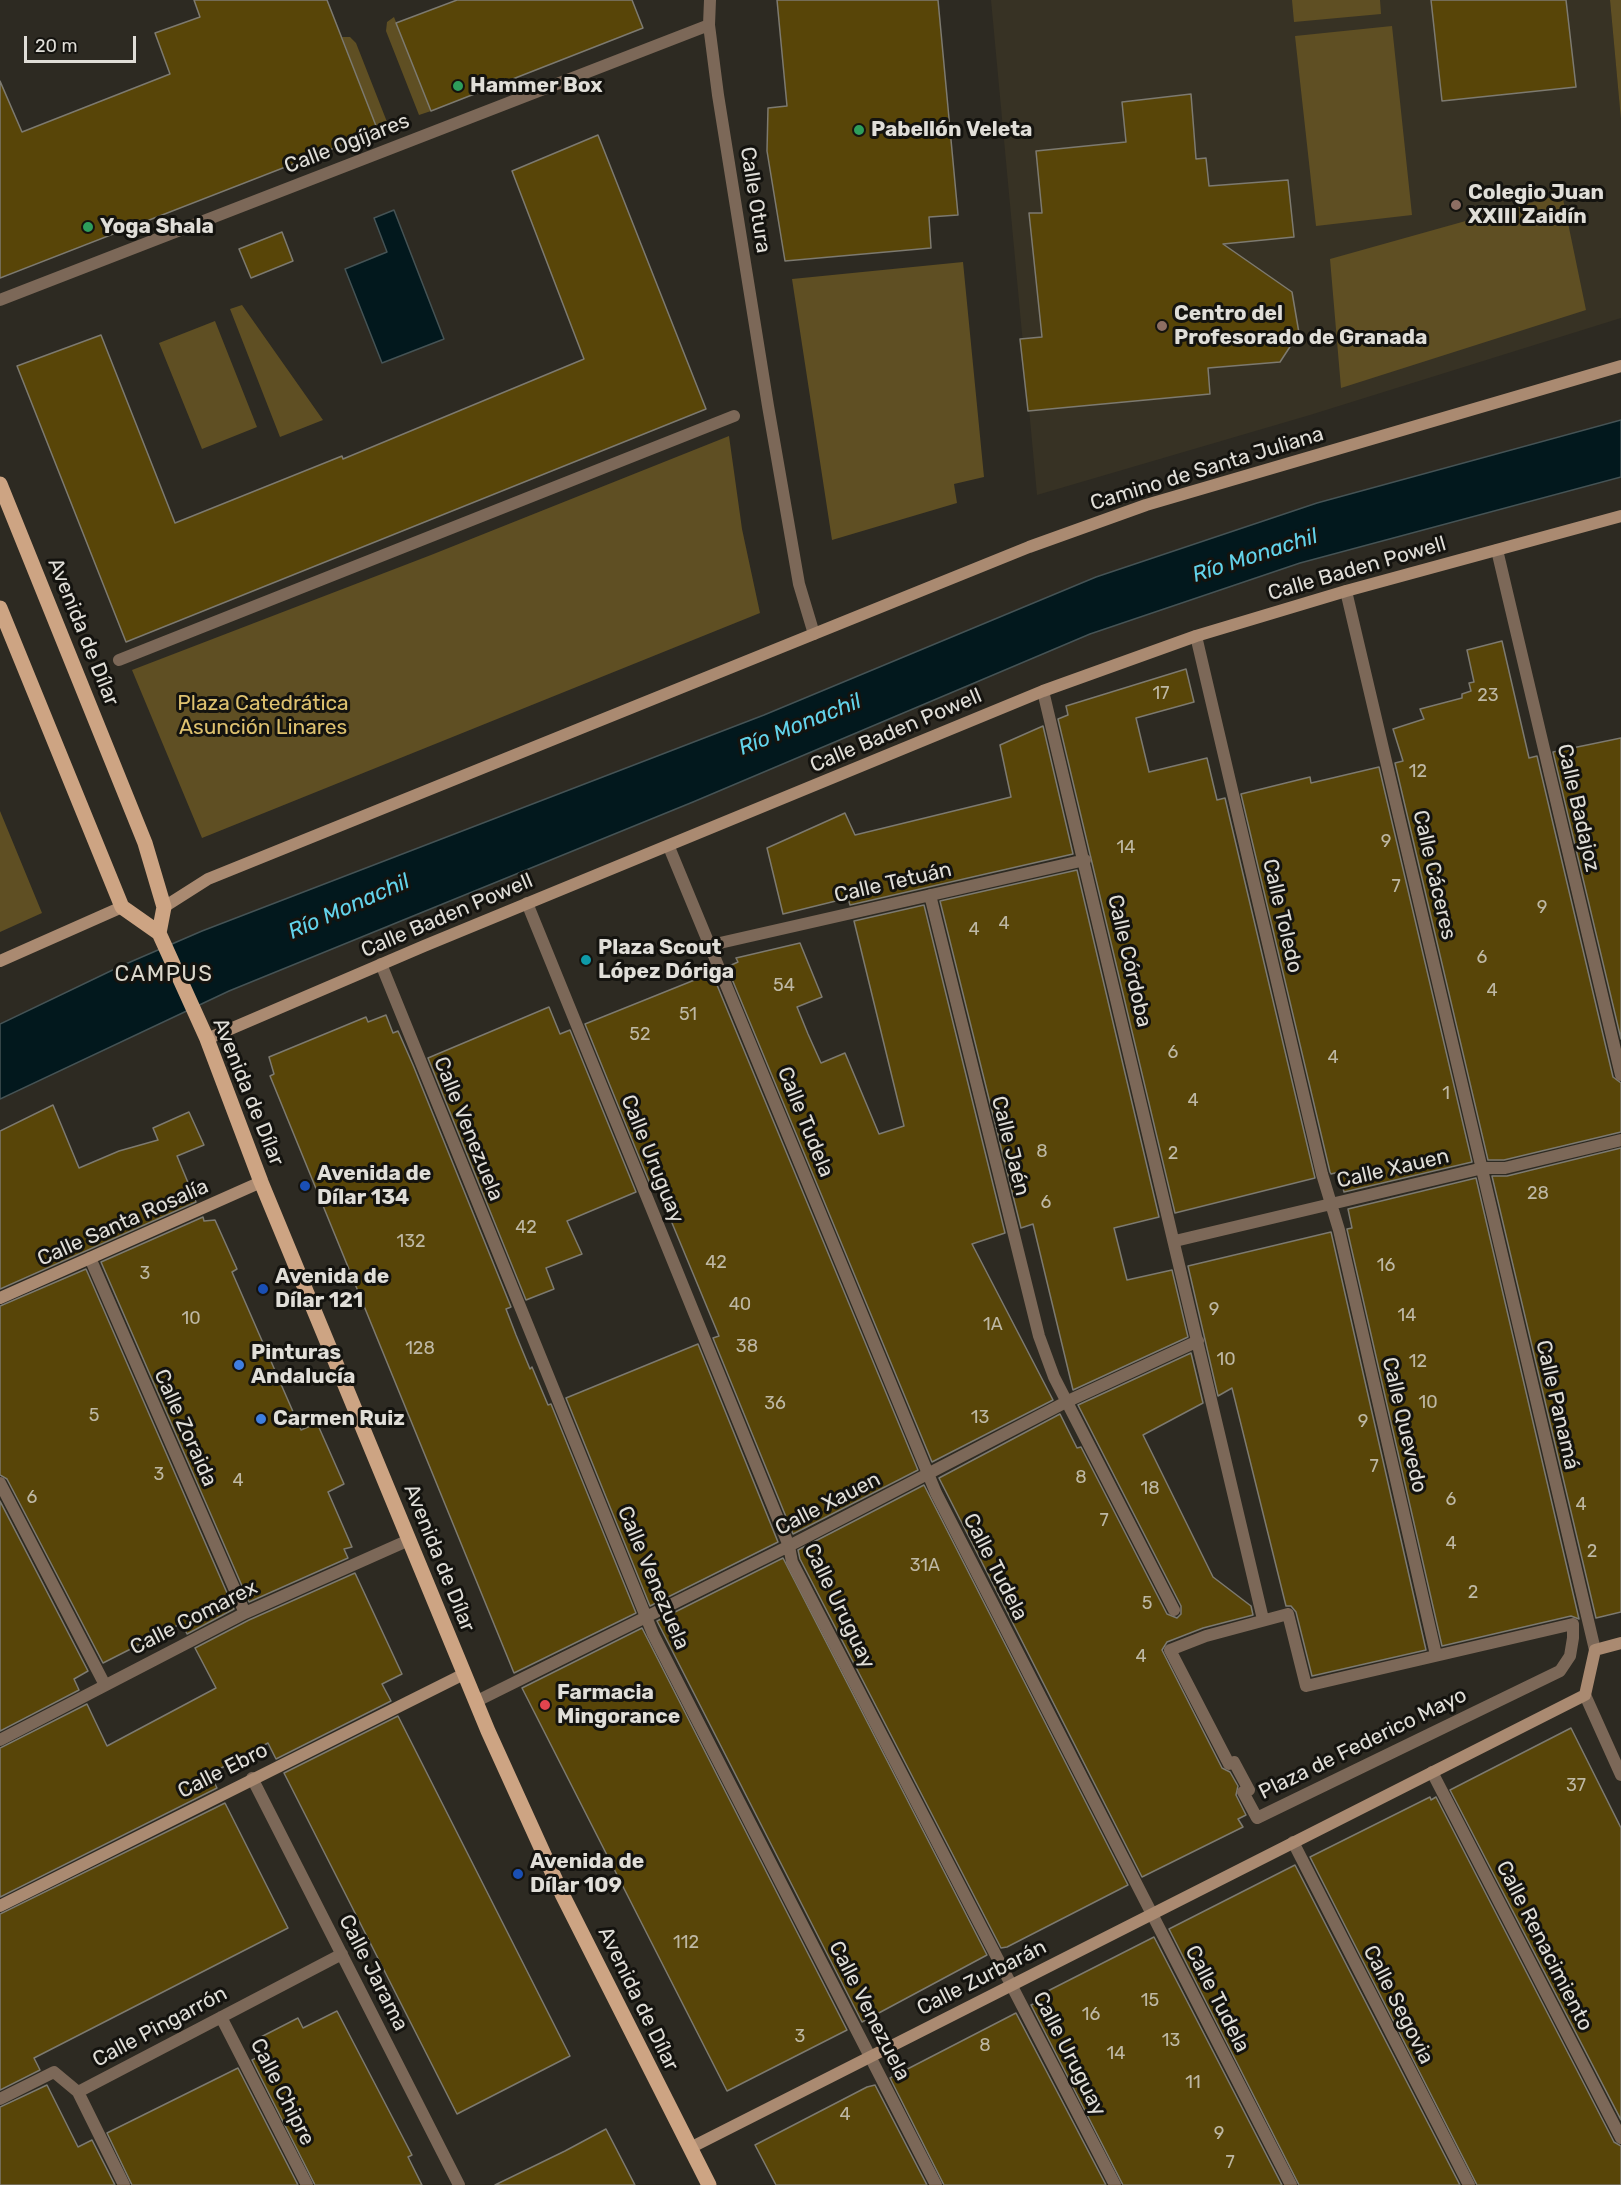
<!DOCTYPE html>
<meta charset="utf-8">
<style>
body{margin:0}
#map{position:relative;width:1621px;height:2185px;overflow:hidden;background:#2d2a22;font-family:Rubik,sans-serif}
canvas{display:block}
.scale{position:absolute;left:24px;top:36px;width:112px;height:27px;box-sizing:border-box;border:3px solid #e0ded8;border-top:0;padding-left:8px;font-size:18px;line-height:21px;white-space:nowrap;color:#e0ded8;-webkit-text-stroke:4px #14130f;paint-order:stroke}
</style>
<div id="map">
<canvas width="1621" height="2185"></canvas>
<div class="scale">20 m</div>
</div>
<script>
const context = document.querySelector('canvas').getContext('2d');
context.lineJoin = 'round';
function fill(path, color) { context.fillStyle = color; context.fill(path, 'evenodd'); }
const poly = rows => new Path2D(rows.map(r => 'M' + r).join(''));
function stroke(path, color, width, dash) { context.strokeStyle = color; context.lineWidth = width; context.lineCap = dash ? 'butt' : 'round'; context.setLineDash(dash || []); context.stroke(path); }
function label(font, color, halo, rows, align = 'center') {
  context.font = font + ' Rubik,sans-serif'; context.lineWidth = 6; context.setLineDash([]); context.textBaseline = 'middle'; context.strokeStyle = halo; context.fillStyle = color; for (const [text, x, y, turn = 0] of rows) {
    context.save(); context.translate(x, y); context.rotate((+turn || 0) * Math.PI / 180); context.textAlign = isNaN(turn) ? turn : align; if (halo) context.strokeText(text, 0, 0); context.fillText(text, 0, 0); context.restore();
  }
}
fill(poly([
 [991,0,1610,0,1621,119,1621,318,1310,415,1037,495]
]), '#373224');
fill(poly([
 [1292,0,1380,0,1381,14,1294,22],
 [1610,0,1621,0,1621,119,1620,109],
 [394,17,431,111,419,115,386,31,387,22],
 [1392,26,1412,215,1316,226,1295,36],
 [342,37,350,37,356,43,389,127,378,131],
 [1562,194,1586,310,1341,388,1330,259],
 [963,262,984,477,954,484,957,503,832,540,792,279],
 [242,305,323,420,280,437,230,309],
 [215,321,257,427,202,449,159,343],
 [729,436,742,529,760,613,202,838,132,670,431,555],
 [0,811,42,913,0,932]
]), '#5f4f23');
const water = poly([
 [394,210,444,339,382,363,345,269,387,252,374,218,394,210],
 [1621,420,1621,477,1300,563,1090,634,693,802,229,991,0,1099,0,1024,121,966,202,931,764,715,1096,577,1317,503,1621,420]
]);
fill(water, '#02181d');
stroke(water, '#455355', 1.5);
const building = poly([
 [194,0,327,0,378,131,0,278,0,81,22,132,170,74,155,33,200,17,194,0],
 [457,0,632,0,643,28,431,111,396,23,457,0],
 [777,0,938,0,958,215,929,217,931,248,785,261,767,151,768,108,787,106,777,0],
 [1431,0,1566,0,1576,87,1442,101,1431,0],
 [1191,94,1196,159,1206,158,1209,186,1288,180,1294,237,1223,244,1292,292,1299,333,1280,362,1208,368,1210,394,1028,411,1020,339,1042,337,1029,213,1042,213,1036,151,1126,142,1122,102,1191,94],
 [598,135,706,409,126,642,17,366,101,335,175,523,342,456,343,459,584,359,512,171,598,135],
 [282,232,293,261,251,278,239,249,282,232],
 [1502,641,1529,758,1537,756,1613,1077,1621,1083,1621,1132,1504,1160,1488,1160,1395,763,1403,761,1393,729,1424,719,1420,709,1462,698,1462,694,1471,691,1469,683,1474,682,1467,650,1502,641],
 [1186,669,1194,702,1136,718,1149,772,1207,758,1217,800,1225,798,1315,1178,1175,1213,1058,719,1068,715,1066,706,1186,669],
 [1043,726,1073,854,850,905,848,898,783,914,767,848,845,813,855,835,1011,797,1000,745,1043,726],
 [1621,738,1621,1039,1553,752,1621,738],
 [1379,767,1472,1162,1344,1192,1339,1172,1331,1174,1330,1172,1241,794,1310,777,1311,783,1379,767],
 [1077,870,1159,1217,1114,1228,1127,1280,1172,1270,1188,1337,1073,1390,1033,1224,1021,1228,940,901,1077,870],
 [924,905,1005,1233,972,1244,1053,1400,932,1462,727,967,738,962,736,958,800,943,822,997,797,1007,808,1034,821,1063,845,1053,879,1134,904,1126,854,921,924,905],
 [712,973,918,1470,793,1534,713,1338,719,1336,655,1182,650,1184,585,1024,712,973],
 [549,1007,560,1034,570,1030,636,1192,567,1221,582,1254,546,1268,554,1289,526,1300,428,1058,549,1007],
 [386,1015,393,1033,398,1031,413,1065,511,1307,506,1309,516,1335,530,1369,532,1367,548,1405,551,1404,636,1613,514,1673,270,1076,274,1074,269,1057,366,1017,368,1022,386,1015],
 [53,1105,79,1168,119,1151,158,1140,153,1128,189,1112,204,1145,177,1156,196,1202,0,1289,0,1131,53,1105],
 [1621,1148,1621,1612,1596,1618,1492,1176,1507,1176,1621,1148],
 [1476,1178,1579,1619,1571,1616,1442,1646,1347,1229,1352,1228,1348,1209,1476,1178],
 [203,1217,204,1221,215,1220,237,1269,232,1272,301,1430,317,1423,344,1484,328,1492,352,1547,344,1549,348,1558,249,1602,101,1262,203,1217],
 [1331,1232,1426,1650,1312,1676,1296,1612,1291,1606,1286,1606,1232,1388,1218,1396,1188,1266,1331,1232],
 [86,1269,234,1609,187,1634,182,1623,103,1663,7,1479,0,1475,0,1306,86,1269],
 [698,1344,778,1542,650,1606,566,1398,698,1344],
 [1191,1353,1203,1403,1143,1435,1213,1577,1251,1606,1253,1615,1203,1628,1167,1642,1162,1650,1222,1768,1230,1772,1238,1786,1236,1795,1246,1815,1238,1819,1243,1827,1142,1877,939,1478,1060,1414,1077,1448,1081,1447,1167,1614,1177,1618,1181,1614,1181,1606,1078,1405,1191,1353],
 [924,1485,1128,1885,1007,1947,1001,1948,800,1559,798,1550,924,1485],
 [0,1501,88,1671,74,1679,79,1690,0,1731,0,1501],
 [783,1558,987,1955,862,2022,657,1621,783,1558],
 [355,1573,402,1674,382,1684,391,1701,276,1759,268,1743,210,1774,217,1788,0,1897,0,1748,87,1704,107,1746,216,1688,195,1648,249,1620,355,1573],
 [642,1628,847,2030,727,2091,522,1688,642,1628],
 [398,1716,570,2056,457,2114,284,1773,398,1716],
 [1571,1728,1621,1828,1621,2120,1450,1790,1571,1728],
 [1430,1797,1431,1800,1436,1797,1614,2142,1621,2146,1621,2185,1477,2185,1310,1857,1430,1797],
 [225,1803,288,1928,34,2058,40,2070,0,2090,0,1914,225,1803],
 [1295,1865,1460,2185,1299,2185,1169,1929,1295,1865],
 [1154,1937,1282,2185,1123,2185,1031,2005,1036,2003,1034,1998,1154,1937],
 [337,2011,412,2155,408,2157,422,2185,315,2185,252,2060,267,2053,259,2038,298,2018,303,2028,337,2011],
 [1016,2013,1106,2185,944,2185,890,2078,1016,2013],
 [238,2068,298,2185,132,2185,107,2133,238,2068],
 [47,2085,78,2147,92,2140,115,2185,0,2185,0,2107,47,2085],
 [875,2085,927,2185,776,2185,755,2145,867,2087,875,2085],
 [606,2129,635,2185,495,2185,565,2151,606,2129]
]);
fill(building, '#584508');
stroke(building, '#7d7a70', 1.5);
stroke(poly([
 [710,0,709,25,718,95,768,406,799,584,814,634],
 [0,300,709,25],
 [1497,550,1621,1075],
 [1346,591,1595,1650],
 [1196,636,1322,1174,1339,1230,1436,1655],
 [119,660,734,416],
 [1043,691,1262,1615],
 [669,847,936,1493,1291,2185],
 [930,895,1039,1336,1054,1377,1174,1610],
 [527,903,789,1546,792,1562,1115,2185],
 [711,945,1085,860],
 [381,964,653,1634,936,2185],
 [1175,1241,1483,1168,1505,1168,1621,1140],
 [90,1258,245,1613],
 [0,1483,105,1685],
 [1288,1614,1306,1686,1573,1624,1573,1638,1570,1656,1560,1671,1257,1818,1243,1792,1249,1790,1234,1762,1229,1764,1170,1650,1206,1636,1288,1614],
 [1585,1695,1621,1775],
 [475,1702,789,1546,1068,1401,1198,1341],
 [0,1740,245,1613,409,1540],
 [1432,1772,1621,2138],
 [252,1778,459,2185],
 [1293,1842,1469,2185],
 [221,2017,307,2185],
 [78,2092,124,2185],
 [0,2099,54,2072,78,2092,342,1954]
]), '#7c6858', 12);
stroke(poly([
 [164,907,208,879,1029,547,1146,505,1621,366],
 [0,961,122,907],
 [207,1039,424,946,1043,691,1196,636,1346,591,1621,516],
 [0,1298,261,1182],
 [0,1906,464,1674],
 [690,2148,1585,1695,1595,1650,1621,1643]
]), '#aa8a71', 12);
stroke(poly([
 [0,484,145,843,164,907,159,933],
 [0,608,122,907,159,933,207,1039,261,1182,488,1731,562,1894,709,2185]
]), '#cda483', 15);
for (const [x, y, r, color] of [
 [458,86,6,"#2e9e5b"],
 [859,130,6,"#2e9e5b"],
 [1456,205,6,"#8d6e63"],
 [88,227,6,"#2e9e5b"],
 [1162,326,6,"#8d6e63"],
 [586,960,6,"#0f9aa8"],
 [305,1186,6,"#1a4fb4"],
 [263,1289,6,"#1a4fb4"],
 [239,1365,6,"#3f7fe0"],
 [261,1419,6,"#3f7fe0"],
 [545,1705,6,"#e0444e"],
 [518,1874,6,"#1a4fb4"]
]) { const dot = new Path2D(); dot.arc(x, y, r, 0, 2 * Math.PI); context.fillStyle = color; context.fill(dot); stroke(dot, '#14130f', 2); }
label('18px', '#beb8a4', null, [
 ["17",1161,694],
 ["23",1488,696],
 ["12",1418,772],
 ["9",1386,842],
 ["14",1126,848],
 ["7",1396,887],
 ["9",1542,908],
 ["4",1004,924],
 ["4",974,930],
 ["6",1482,958],
 ["54",784,986],
 ["4",1492,991],
 ["51",688,1015],
 ["52",640,1035],
 ["6",1173,1053],
 ["4",1333,1058],
 ["1",1446,1094],
 ["4",1193,1101],
 ["8",1042,1152],
 ["2",1173,1154],
 ["28",1538,1194],
 ["6",1046,1203],
 ["42",526,1228],
 ["132",411,1242],
 ["42",716,1263],
 ["16",1386,1266],
 ["3",145,1274],
 ["40",740,1305],
 ["9",1214,1310],
 ["14",1407,1316],
 ["10",191,1319],
 ["1A",993,1325],
 ["38",747,1347],
 ["128",420,1349],
 ["10",1226,1360],
 ["12",1418,1362],
 ["10",1428,1403],
 ["36",775,1404],
 ["5",94,1416],
 ["13",980,1418],
 ["9",1363,1422],
 ["7",1374,1467],
 ["3",159,1475],
 ["8",1081,1478],
 ["4",238,1481],
 ["18",1150,1489],
 ["6",32,1498],
 ["6",1451,1500],
 ["4",1581,1505],
 ["7",1104,1521],
 ["4",1451,1544],
 ["2",1592,1552],
 ["31A",925,1566],
 ["2",1473,1593],
 ["5",1147,1604],
 ["4",1141,1657],
 ["37",1576,1786],
 ["112",686,1943],
 ["15",1150,2001],
 ["16",1091,2015],
 ["3",800,2037],
 ["13",1171,2041],
 ["8",985,2046],
 ["14",1116,2054],
 ["11",1193,2083],
 ["4",845,2115],
 ["9",1219,2134],
 ["7",1230,2163]
]);
label('bold 21px', '#e0ded8', '#14130f', [
 ["Hammer Box",470,86],
 ["Pabellón Veleta",871,130],
 ["Colegio Juan",1468,193],
 ["XXIII Zaidín",1468,217],
 ["Yoga Shala",100,227],
 ["Centro del",1174,314],
 ["Profesorado de Granada",1174,338],
 ["Plaza Scout",598,948],
 ["López Dóriga",598,972],
 ["Avenida de",317,1174],
 ["Dílar 134",317,1198],
 ["Avenida de",275,1277],
 ["Dílar 121",275,1301],
 ["Pinturas",251,1353],
 ["Andalucía",251,1377],
 ["Carmen Ruiz",273,1419],
 ["Farmacia",557,1693],
 ["Mingorance",557,1717],
 ["Avenida de",530,1862],
 ["Dílar 109",530,1886]
], 'left');
label('21px', '#e0ded8', '#14130f', [
 ["Calle Ogíjares",347,144,-21],
 ["Calle Otura",755,200,81],
 ["Camino de Santa Juliana",1207,469,-17],
 ["Calle Baden Powell",1357,569,-16],
 ["Avenida de Dílar",83,632,68],
 ["Calle Baden Powell",896,731,-23],
 ["Calle Badajoz",1578,808,77],
 ["Calle Cáceres",1434,875,77],
 ["Calle Tetuán",893,883,-13],
 ["Calle Baden Powell",447,916,-23],
 ["Calle Toledo",1282,916,77],
 ["Calle Córdoba",1129,961,77],
 ["Avenida de Dílar",248,1092,68],
 ["Calle Tudela",805,1122,68],
 ["Calle Venezuela",468,1129,68],
 ["Calle Jaén",1010,1146,76],
 ["Calle Uruguay",652,1159,68],
 ["Calle Xauen",1393,1169,-13],
 ["Calle Santa Rosalía",123,1223,-24],
 ["Calle Panamá",1557,1405,77],
 ["Calle Quevedo",1404,1425,77],
 ["Calle Zoraida",185,1428,66],
 ["Calle Xauen",828,1504,-27],
 ["Avenida de Dílar",439,1558,68],
 ["Calle Tudela",995,1567,63],
 ["Calle Venezuela",653,1578,67],
 ["Calle Uruguay",839,1606,64],
 ["Calle Comarex",194,1618,-27],
 ["Plaza de Federico Mayo",1363,1744,-26],
 ["Calle Ebro",223,1771,-27],
 ["Calle Renacimiento",1544,1946,63],
 ["Calle Jarama",373,1973,63],
 ["Calle Zurbarán",982,1978,-27],
 ["Avenida de Dílar",638,1999,64],
 ["Calle Tudela",1217,1999,63],
 ["Calle Segovia",1398,2005,63],
 ["Calle Venezuela",869,2011,63],
 ["Calle Pingarrón",160,2027,-28],
 ["Calle Uruguay",1069,2054,63],
 ["Calle Chipre",282,2092,63]
]);
label('21px', '#dfc26f', '#14130f', [
 ["Plaza Catedrática",263,704],
 ["Asunción Linares",263,728]
]);
label('italic 22px', '#62d3eb', '#14130f', [
 ["Río Monachil",1255,556,-18],
 ["Río Monachil",800,725,-22],
 ["Río Monachil",349,907,-24]
]);
context.letterSpacing = '1.5px';
label('22px', '#dbd8cd', '#14130f', [
 ["CAMPUS",164,975]
]);
context.letterSpacing = '0px';
</script>
